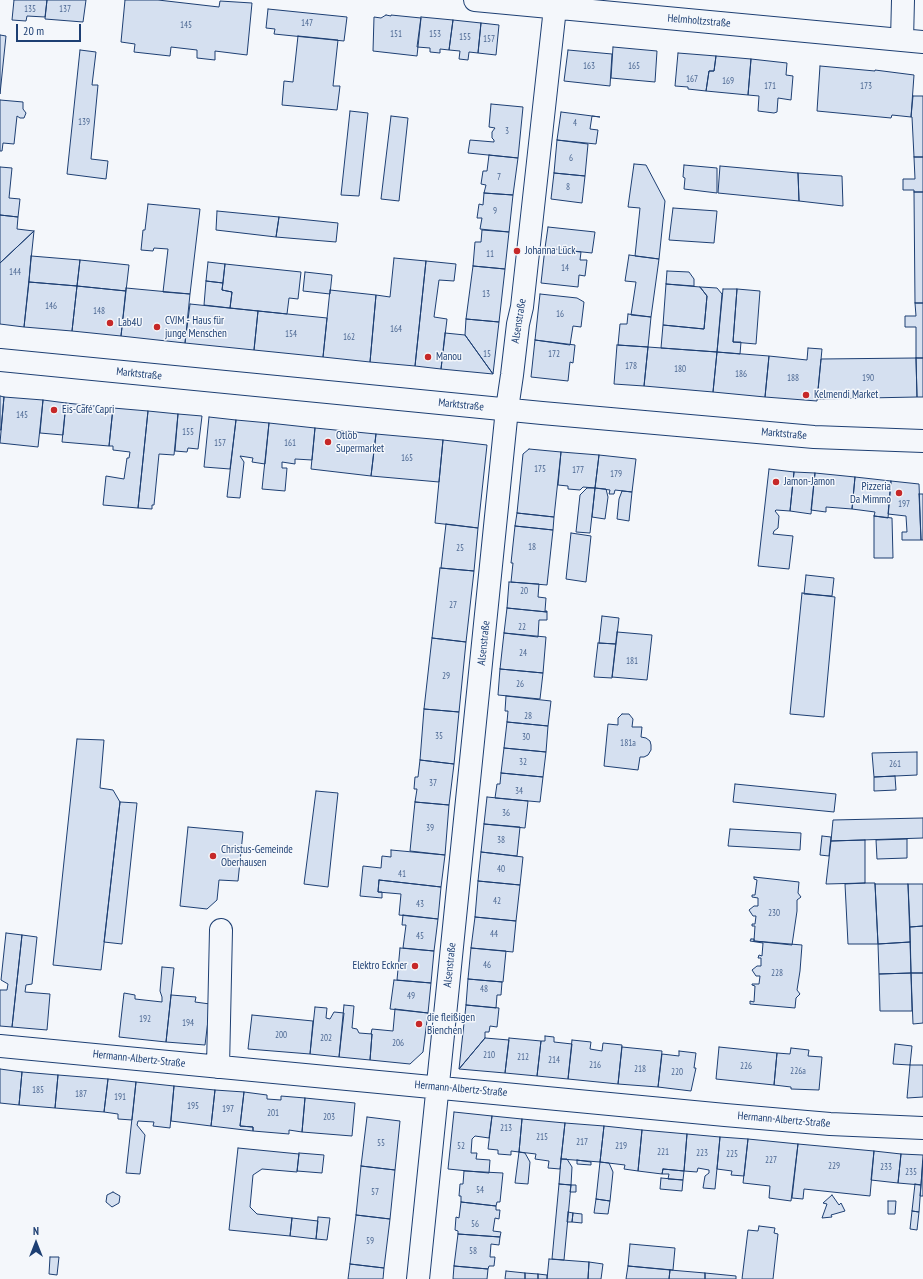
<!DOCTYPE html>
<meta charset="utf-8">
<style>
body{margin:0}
#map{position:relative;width:923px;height:1279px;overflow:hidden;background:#f4f7fb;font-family:"PT Sans Narrow",sans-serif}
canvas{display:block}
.north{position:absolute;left:16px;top:1223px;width:40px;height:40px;-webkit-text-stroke:3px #f4f7fb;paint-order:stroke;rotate:0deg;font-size:11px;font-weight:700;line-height:16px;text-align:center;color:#1d3f73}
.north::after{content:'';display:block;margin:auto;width:14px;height:18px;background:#1d3f73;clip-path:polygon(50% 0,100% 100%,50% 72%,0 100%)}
.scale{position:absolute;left:16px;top:24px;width:65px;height:18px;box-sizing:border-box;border:2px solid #1d3f73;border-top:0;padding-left:5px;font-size:12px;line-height:14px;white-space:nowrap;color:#1d3f73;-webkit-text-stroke:3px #f4f7fb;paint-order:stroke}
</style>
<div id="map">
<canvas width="923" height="1279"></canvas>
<div class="north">N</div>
<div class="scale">20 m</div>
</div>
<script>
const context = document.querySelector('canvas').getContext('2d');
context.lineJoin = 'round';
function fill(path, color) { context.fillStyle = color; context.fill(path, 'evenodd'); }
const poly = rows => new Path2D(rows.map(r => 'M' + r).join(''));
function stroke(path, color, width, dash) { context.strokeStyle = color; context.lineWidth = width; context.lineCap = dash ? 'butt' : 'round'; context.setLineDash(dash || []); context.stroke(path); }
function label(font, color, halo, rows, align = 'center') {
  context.font = font + ' "PT Sans Narrow",sans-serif'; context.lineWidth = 3; context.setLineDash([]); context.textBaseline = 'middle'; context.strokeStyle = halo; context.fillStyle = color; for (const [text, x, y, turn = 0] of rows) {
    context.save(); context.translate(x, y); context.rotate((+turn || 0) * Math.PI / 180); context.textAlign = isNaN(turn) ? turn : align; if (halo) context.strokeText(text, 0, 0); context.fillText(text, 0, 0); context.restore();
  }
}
const building = poly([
 [14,0,47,0,45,17,27,16,26,21,12,20,14,0],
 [47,0,86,0,83,22,45,19,47,0],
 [125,0,158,0,219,7,220,1,252,3,247,55,215,51,215,60,197,58,197,50,171,47,170,56,134,52,135,44,121,42,125,0],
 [268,9,347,17,344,41,274,34,275,29,266,28,268,9],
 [386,15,391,16,391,15,421,18,417,56,373,51,374,17,381,18,386,15],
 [421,17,453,20,449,50,440,49,440,53,430,52,430,48,417,47,421,17],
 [453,20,481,23,478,53,469,52,468,60,459,59,460,51,449,50,453,20],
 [481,23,499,25,496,55,478,53,481,23],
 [0,35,6,36,0,94,0,35],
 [298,36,338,40,333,86,340,86,337,110,282,105,284,81,293,82,298,36],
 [613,47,657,51,655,82,611,78,613,47],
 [80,50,96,52,92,85,98,85,91,159,108,161,106,179,67,174,80,50],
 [568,50,612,54,610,86,564,81,568,50],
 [678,53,716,56,714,71,709,71,706,91,688,89,688,87,675,86,678,53],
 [716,56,751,59,748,95,706,91,709,71,714,71,716,56],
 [751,59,787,63,786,75,793,76,791,100,778,98,777,112,774,113,758,111,759,96,748,95,751,59],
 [820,66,875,71,875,70,914,75,911,117,892,115,891,118,817,111,820,66],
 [913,96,923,96,923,157,914,157,912,117,911,117,913,96],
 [0,100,23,102,23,109,26,113,24,118,20,118,17,116,14,144,3,143,2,151,0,151,0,100],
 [491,104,523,107,518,158,468,153,470,140,494,142,494,140,492,138,492,132,495,128,489,127,491,104],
 [350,111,368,113,359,196,341,195,350,111],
 [561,112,600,117,592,116,590,129,598,130,596,144,557,140,561,112],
 [391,116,408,118,399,201,381,199,391,116],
 [557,140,588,144,585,176,554,173,557,140],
 [489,155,518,158,513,195,484,193,486,185,481,184,483,171,487,171,489,155],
 [914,157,923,157,923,192,914,192,914,190,903,190,903,179,915,179,914,157],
 [634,164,646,165,665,201,659,259,635,256,640,208,628,207,634,164],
 [684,165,717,168,717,193,684,189,685,178,683,177,684,165],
 [720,166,798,173,799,201,718,193,720,166],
 [0,167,12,168,9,198,20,199,18,217,0,215,0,167],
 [554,173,585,176,582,203,551,199,554,173],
 [798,173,842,176,843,206,799,201,798,173],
 [914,192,923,192,923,303,915,303,914,192],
 [484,193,513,195,509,232,480,229,482,218,477,218,479,204,483,205,484,193],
 [148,204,200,209,190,294,163,292,168,249,154,248,153,251,141,250,143,230,145,230,148,204],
 [673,208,717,211,714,243,669,240,673,208],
 [217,211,279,217,276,237,216,230,217,211],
 [0,215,18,217,17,229,34,231,0,263,0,215],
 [279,217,338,223,336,242,276,237,279,217],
 [548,227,595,232,592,253,545,248,548,227],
 [482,230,509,232,505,269,473,266,475,242,481,242,482,230],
 [34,231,24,327,0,324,0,263,34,231],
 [545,248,581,252,580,260,587,260,585,276,579,275,578,287,541,283,545,248],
 [629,255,659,259,651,317,631,315,636,282,625,281,629,255],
 [31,256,80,260,77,286,29,282,31,256],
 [394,258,426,261,415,366,370,362,376,295,390,297,394,258],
 [80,260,129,265,126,291,77,286,80,260],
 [426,261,456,264,454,281,439,280,434,317,447,319,441,369,415,366,426,261],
 [208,262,225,264,223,283,206,281,208,262],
 [225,264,301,272,298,299,289,298,287,314,230,308,232,292,222,290,225,264],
 [473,266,505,269,499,322,466,319,473,266],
 [667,271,689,272,694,279,694,286,666,284,667,271],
 [305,272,332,275,330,294,303,291,305,272],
 [206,281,223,283,222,290,232,292,230,308,204,305,206,281],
 [29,282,77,286,72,331,24,327,29,282],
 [666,284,700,287,707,296,704,329,663,325,666,284],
 [77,286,126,291,121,336,72,331,77,286],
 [700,287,717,288,722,294,717,352,661,348,663,325,704,329,707,296,700,287],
 [126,288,190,294,185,343,121,336,126,288],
 [723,289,737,289,733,342,741,342,740,354,717,352,723,289],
 [737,289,760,291,756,344,733,342,737,289],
 [330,290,376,295,370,362,323,357,330,290],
 [540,294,577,298,584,302,581,327,573,326,570,345,535,340,540,294],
 [915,303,923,303,923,358,916,358,916,327,905,327,905,316,916,316,915,303],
 [190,304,258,311,254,350,185,343,190,304],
 [258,311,327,318,323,357,254,350,258,311],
 [628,314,651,317,648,347,618,345,620,324,627,324,628,314],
 [466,319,499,322,493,374,465,335,466,319],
 [445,333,465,335,493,374,441,369,445,333],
 [535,340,575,345,573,363,570,362,568,381,531,377,535,340],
 [617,345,648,347,644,386,614,384,617,345],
 [648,347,717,352,713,392,644,386,648,347],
 [808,348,822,349,817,401,765,397,769,356,807,360,808,348],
 [717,352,769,356,765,397,713,392,717,352],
 [916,358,923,358,923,397,917,397,916,358],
 [916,358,917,397,817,399,821,359,916,358],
 [0,396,4,397,1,430,0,430,0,396],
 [4,397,43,400,38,447,0,443,4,397],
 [43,400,66,403,63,435,40,433,43,400],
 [66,403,113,408,109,446,62,442,66,403],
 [113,408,148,411,138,508,103,505,106,476,124,479,127,458,129,458,130,452,113,450,113,446,109,446,113,408],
 [148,411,178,414,174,455,159,454,154,505,152,505,152,509,138,508,148,411],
 [178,414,202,416,198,449,188,448,187,452,175,451,178,414],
 [209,417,236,420,230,469,204,467,209,417],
 [236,420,269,423,265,464,252,462,253,458,240,456,244,462,240,498,227,497,236,420],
 [269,423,315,428,312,460,295,459,295,464,282,462,282,468,287,468,285,491,262,489,269,423],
 [315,428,376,434,371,476,311,469,315,428],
 [376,434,443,440,439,482,371,476,376,434],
 [443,440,487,445,478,528,435,523,443,440],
 [529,449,561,452,554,517,517,513,523,454,529,449],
 [561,452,599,455,595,488,583,487,580,490,568,489,568,486,558,485,561,452],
 [599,455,636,459,632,492,615,490,614,494,609,494,610,490,595,488,599,455],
 [769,469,794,472,790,511,776,510,775,511,779,516,778,528,774,531,773,534,793,536,789,569,758,566,769,469],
 [794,472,815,473,811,514,790,511,794,472],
 [815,473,855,477,852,509,826,507,826,512,811,510,815,473],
 [855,477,891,481,888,518,874,516,875,512,852,509,855,477],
 [891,481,919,484,921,540,902,540,902,532,907,532,906,516,888,514,891,481],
 [587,488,595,488,590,533,576,532,580,495,587,488],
 [595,488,606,489,608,497,605,519,592,517,595,488],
 [622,491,632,492,629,521,617,519,619,499,622,491],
 [919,494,923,494,923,540,921,540,919,494],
 [517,513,554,517,553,530,515,526,517,513],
 [874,516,892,518,893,558,874,558,874,516],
 [446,524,478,528,474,571,441,568,446,524],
 [515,526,553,530,547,585,511,582,513,563,511,563,515,526],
 [571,533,591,536,586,582,566,579,571,533],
 [440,568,474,571,466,642,432,638,440,568],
 [806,575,834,578,832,596,804,594,806,575],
 [509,582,539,584,538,597,546,598,545,611,547,611,547,612,507,608,509,582],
 [802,593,835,597,824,717,790,714,802,593],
 [507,608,547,612,547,620,539,620,538,637,504,633,507,608],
 [602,616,619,618,616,644,599,643,602,616],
 [617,632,652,635,647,680,612,677,617,632],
 [504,633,546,637,543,673,500,669,504,633],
 [432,638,466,642,459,712,424,709,432,638],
 [598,643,616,644,612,678,594,677,598,643],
 [500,669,543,673,540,699,498,695,500,669],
 [506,696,551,701,548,726,507,722,508,711,505,711,506,696],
 [424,709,459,712,454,764,420,760,424,709],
 [622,714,629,714,633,719,632,727,642,727,641,737,646,738,650,741,651,745,651,750,648,755,644,757,640,757,638,770,604,766,608,724,618,725,618,718,622,714],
 [507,722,548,726,546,752,504,748,507,722],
 [77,739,104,740,100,788,113,790,120,802,101,970,53,965,77,739],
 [504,748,546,752,543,777,501,773,504,748],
 [917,752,917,775,874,777,872,753,917,752],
 [420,760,454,764,449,805,415,802,417,789,414,789,415,777,418,777,420,760],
 [501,773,543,777,540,802,495,798,497,784,500,784,501,773],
 [895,776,896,790,874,791,874,777,895,776],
 [735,784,836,794,834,812,733,802,735,784],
 [316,791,338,793,328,887,304,884,316,791],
 [487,797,528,801,525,828,484,824,487,797],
 [120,802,137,803,122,944,104,942,120,802],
 [415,802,449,805,445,855,410,851,415,802],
 [923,818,923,838,831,841,833,820,923,818],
 [484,824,520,827,517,856,481,852,484,824],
 [188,827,243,832,238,881,219,880,217,900,207,909,180,906,188,827],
 [730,829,801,833,800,850,728,846,730,829],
 [822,836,831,837,829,856,820,855,822,836],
 [907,839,907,858,877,859,876,840,907,839],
 [865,840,865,883,826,884,831,841,865,840],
 [391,850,445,855,441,887,379,880,378,892,382,892,382,898,360,896,363,866,381,868,382,856,391,857,391,850],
 [481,852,523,857,520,885,478,881,481,852],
 [754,877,799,882,798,893,801,897,797,900,797,911,792,945,754,941,755,926,752,926,752,924,755,924,756,916,753,916,749,910,754,906,758,906,758,898,752,897,752,895,755,895,757,880,754,879,754,877],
 [379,880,441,887,438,919,399,915,401,894,378,892,379,880],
 [478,881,520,885,516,921,475,917,478,881],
 [865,883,875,883,878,944,848,944,845,884,865,883],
 [875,884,908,884,910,942,878,944,875,884],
 [908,884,923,884,923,926,910,927,908,884],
 [403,915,438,919,434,951,403,948,406,925,402,925,403,915],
 [475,917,516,921,513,952,471,948,475,917],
 [923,926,923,973,911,973,910,927,923,926],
 [6,933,22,935,12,1027,0,1026,0,990,7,990,8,984,1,980,6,933],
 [22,935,37,937,32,984,26,985,25,992,50,994,47,1030,12,1027,22,935],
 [751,939,754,939,754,941,802,945,800,971,797,990,800,994,796,998,795,1008,750,1004,750,1001,754,1002,755,986,752,985,752,984,759,984,760,976,756,976,752,970,757,966,761,966,761,958,758,958,759,955,762,956,763,943,750,941,751,939],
 [910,942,911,973,879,974,878,944,910,942],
 [400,948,434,951,431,983,397,980,400,948],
 [471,948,506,951,503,982,468,979,471,948],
 [162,967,174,968,166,1042,119,1037,124,993,135,995,135,999,162,1002,162,997,160,991,162,967],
 [911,973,912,1011,880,1011,879,974,911,973],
 [911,973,923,973,923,1023,913,1024,911,973],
 [468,979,502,982,501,995,497,995,496,1008,466,1005,468,979],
 [394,980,431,983,428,1013,390,1009,394,980],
 [171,995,196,997,195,1002,210,1004,205,1045,166,1042,171,995],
 [344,1005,354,1006,352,1028,357,1029,359,1033,372,1034,370,1060,339,1057,344,1005],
 [466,1005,499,1008,497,1027,490,1026,489,1032,485,1032,485,1038,459,1069,466,1005],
 [315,1007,327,1008,326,1018,330,1019,334,1012,344,1013,339,1057,310,1054,315,1007],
 [395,1009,428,1013,423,1052,410,1064,370,1060,372,1034,371,1034,372,1029,393,1031,395,1009],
 [252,1015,313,1021,310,1054,248,1049,252,1015],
 [545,1036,554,1037,554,1042,572,1044,568,1079,537,1076,541,1041,545,1041,545,1036],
 [485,1038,509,1040,505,1073,459,1069,485,1038],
 [509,1038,541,1041,537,1076,505,1073,509,1038],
 [572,1040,591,1042,590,1049,602,1051,603,1043,622,1045,618,1084,568,1079,572,1040],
 [895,1044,912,1046,910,1065,893,1064,895,1044],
 [622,1047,662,1051,658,1087,618,1084,622,1047],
 [719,1047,777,1053,774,1085,716,1079,719,1047],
 [791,1048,809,1050,808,1056,822,1057,819,1090,791,1089,791,1087,774,1085,777,1053,790,1054,791,1048],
 [679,1051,696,1053,694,1068,696,1068,691,1091,658,1087,662,1054,679,1056,679,1051],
 [910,1065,923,1065,923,1097,907,1098,910,1065],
 [0,1069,22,1072,19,1105,0,1103,0,1069],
 [22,1072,58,1075,55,1108,19,1105,22,1072],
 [58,1075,108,1079,104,1112,55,1108,58,1075],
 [108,1079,136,1082,132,1120,118,1119,118,1114,104,1112,108,1079],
 [136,1082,174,1086,170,1128,153,1126,154,1122,138,1121,137,1125,145,1135,140,1174,126,1173,136,1082],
 [174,1086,215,1090,211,1126,171,1121,174,1086],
 [215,1090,244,1092,240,1126,253,1127,253,1131,211,1126,215,1090],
 [244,1092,267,1095,267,1099,281,1100,281,1096,305,1098,302,1132,289,1130,289,1134,253,1131,253,1127,240,1126,244,1092],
 [305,1098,355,1103,352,1136,302,1132,305,1098],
 [454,1112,492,1116,489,1138,475,1136,472,1139,471,1153,477,1153,476,1159,490,1160,489,1173,448,1169,454,1112],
 [492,1116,522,1119,519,1152,511,1151,511,1155,498,1154,498,1150,488,1149,492,1116],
 [367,1117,400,1121,395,1170,361,1166,367,1117],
 [522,1119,565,1123,560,1169,548,1168,549,1161,535,1159,536,1154,519,1152,522,1119],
 [565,1123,604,1126,600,1162,561,1159,565,1123],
 [604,1126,642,1130,638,1171,624,1169,625,1165,600,1162,604,1126],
 [642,1130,687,1134,684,1171,663,1169,662,1174,638,1171,642,1130],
 [687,1134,720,1137,715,1189,703,1188,705,1176,709,1173,709,1170,698,1168,697,1172,684,1171,687,1134],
 [720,1137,748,1139,744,1176,731,1175,732,1171,717,1169,720,1137],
 [748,1139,798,1144,791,1201,769,1198,770,1186,743,1183,748,1139],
 [798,1144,874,1151,870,1196,804,1189,803,1199,792,1198,798,1144],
 [238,1148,299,1154,297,1172,262,1169,253,1175,250,1207,257,1214,292,1218,290,1236,229,1230,238,1148],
 [874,1151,901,1154,898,1183,871,1180,874,1151],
 [519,1152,525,1153,530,1162,528,1184,515,1183,519,1152],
 [299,1153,324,1155,322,1173,297,1171,299,1153],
 [901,1154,923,1155,921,1185,898,1183,901,1154],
 [561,1159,567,1159,572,1167,571,1185,559,1184,561,1159],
 [577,1160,591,1162,591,1165,577,1164,577,1160],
 [923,1161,923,1196,920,1196,923,1161],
 [600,1162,609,1163,613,1172,610,1201,596,1199,600,1162],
 [361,1166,395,1170,390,1219,356,1215,361,1166],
 [663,1169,684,1171,683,1180,668,1179,669,1174,662,1174,663,1169],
 [464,1171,503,1173,500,1202,497,1202,496,1206,461,1202,461,1196,459,1196,460,1184,463,1184,464,1171],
 [661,1178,683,1180,682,1191,660,1189,661,1178],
 [559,1184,571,1185,564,1260,552,1259,559,1184],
 [915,1184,921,1185,919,1212,912,1211,915,1184],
 [571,1185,576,1185,576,1192,570,1192,571,1185],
 [113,1192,120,1196,119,1203,112,1207,106,1202,107,1195,113,1192],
 [832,1195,839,1205,841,1203,845,1211,831,1215,832,1217,822,1218,827,1204,823,1203,832,1195],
 [596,1199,610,1201,608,1214,594,1213,596,1199],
 [888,1201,896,1201,895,1214,888,1214,888,1201],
 [461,1202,496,1206,496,1210,500,1210,499,1219,495,1218,493,1231,501,1232,500,1237,458,1234,458,1231,455,1230,456,1217,459,1218,461,1202],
 [912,1211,919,1212,917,1230,910,1229,912,1211],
 [568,1212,573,1213,572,1222,567,1222,568,1212],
 [573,1213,582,1214,582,1223,572,1222,573,1213],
 [356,1215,390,1219,384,1268,350,1264,356,1215],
 [318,1217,330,1218,327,1240,316,1239,318,1217],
 [292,1218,318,1221,316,1239,290,1236,292,1218],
 [759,1226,775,1228,774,1233,778,1234,773,1279,742,1279,748,1230,758,1231,759,1226],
 [458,1234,500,1237,499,1245,491,1244,490,1257,495,1257,494,1266,489,1266,488,1269,454,1266,458,1234],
 [630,1244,675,1248,673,1270,628,1266,630,1244],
 [50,1257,59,1257,57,1275,49,1274,50,1257],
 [549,1259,589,1262,588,1279,547,1279,549,1259],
 [589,1262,603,1264,601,1279,588,1279,589,1262],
 [350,1264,384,1268,383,1279,348,1279,350,1264],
 [454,1266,488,1269,487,1279,453,1279,454,1266],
 [628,1266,670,1270,669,1279,626,1279,628,1266],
 [670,1270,705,1273,705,1279,669,1279,670,1270],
 [506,1271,525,1273,525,1279,505,1279,506,1271],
 [525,1273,538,1274,538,1279,525,1279,525,1273],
 [705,1273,736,1276,736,1279,705,1279,705,1273],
 [538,1274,547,1275,547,1279,538,1279,538,1274]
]);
fill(building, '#d5e0f0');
stroke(building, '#1d3f73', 1);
const minor = poly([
 [475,0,923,42],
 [902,40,903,0],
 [0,360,542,413,814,437,923,441],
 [0,1046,725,1115,830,1124,923,1128],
 [218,1067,221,930],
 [418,1279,507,409,512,375,518,324,522,307,555,8]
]);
stroke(minor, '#1d3f73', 24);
stroke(minor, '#f4f7fb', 22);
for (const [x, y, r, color] of [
 [517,251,4,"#c62828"],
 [110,323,4,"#c62828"],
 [157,327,4,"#c62828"],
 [428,357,4,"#c62828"],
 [806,395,4,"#c62828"],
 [54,410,4,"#c62828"],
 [328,442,4,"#c62828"],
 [776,482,4,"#c62828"],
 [899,493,4,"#c62828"],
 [213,856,4,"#c62828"],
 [415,966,4,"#c62828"],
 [419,1024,4,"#c62828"]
]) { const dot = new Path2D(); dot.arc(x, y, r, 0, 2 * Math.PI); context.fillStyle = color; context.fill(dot); stroke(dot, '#f4f7fb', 1.5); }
label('9px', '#4b6792', null, [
 ["135",30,9],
 ["137",65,9],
 ["147",307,23],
 ["145",186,25],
 ["151",396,34],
 ["153",435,34],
 ["155",465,37],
 ["157",489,39],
 ["163",589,66],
 ["165",634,66],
 ["167",692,79],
 ["169",728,81],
 ["171",770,86],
 ["173",866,86],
 ["139",84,122],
 ["4",575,123],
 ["3",507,131],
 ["6",571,158],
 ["7",499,177],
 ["8",568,187],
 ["9",495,211],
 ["11",490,254],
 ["14",565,268],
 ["144",15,272],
 ["13",486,294],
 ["146",51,306],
 ["148",99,311],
 ["16",560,314],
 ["164",396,329],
 ["154",291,334],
 ["162",349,337],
 ["15",487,354],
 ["172",554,354],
 ["178",631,366],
 ["180",680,369],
 ["186",741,374],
 ["188",793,378],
 ["190",868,378],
 ["145",22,415],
 ["155",188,432],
 ["157",220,443],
 ["161",290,443],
 ["165",407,458],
 ["175",540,469],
 ["177",578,470],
 ["179",616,474],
 ["197",904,504],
 ["18",532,547],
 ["25",460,548],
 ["20",524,591],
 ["27",453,605],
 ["22",522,627],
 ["24",523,653],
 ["181",632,661],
 ["29",446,676],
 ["26",520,684],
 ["28",528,716],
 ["35",439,736],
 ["30",526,737],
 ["181a",628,743],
 ["32",523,762],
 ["261",895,764],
 ["37",433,783],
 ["34",519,791],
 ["36",506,813],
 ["39",430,828],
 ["38",501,840],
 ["40",501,869],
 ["41",402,874],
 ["42",497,901],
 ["43",420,904],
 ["230",774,913],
 ["44",494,934],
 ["45",420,936],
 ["46",487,965],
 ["228",777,973],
 ["48",484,989],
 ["49",411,996],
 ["192",145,1019],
 ["194",188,1023],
 ["200",281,1035],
 ["202",326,1038],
 ["206",398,1043],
 ["210",489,1055],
 ["212",523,1057],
 ["214",554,1060],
 ["216",595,1065],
 ["226",746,1066],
 ["218",640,1069],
 ["226a",798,1071],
 ["220",677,1072],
 ["185",38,1090],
 ["187",81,1094],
 ["191",120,1097],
 ["195",193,1106],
 ["197",228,1109],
 ["201",273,1113],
 ["203",329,1117],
 ["213",506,1128],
 ["215",542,1137],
 ["217",582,1142],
 ["55",381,1143],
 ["52",461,1146],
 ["219",621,1146],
 ["221",663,1152],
 ["223",702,1153],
 ["225",732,1154],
 ["227",771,1160],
 ["229",834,1166],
 ["233",886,1167],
 ["235",911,1172],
 ["54",480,1190],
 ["57",375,1192],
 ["56",475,1224],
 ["59",370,1241],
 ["58",473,1251]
]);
label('11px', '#1d3f73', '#f4f7fb', [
 ["Helmholtzstraße",699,21,5],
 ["Alsenstraße",519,321,-81],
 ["Marktstraße",139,374,6],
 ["Marktstraße",461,405,6],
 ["Marktstraße",784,434,5],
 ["Alsenstraße",484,643,-84],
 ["Alsenstraße",450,965,-84],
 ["Hermann-Albertz-Straße",139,1059,6],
 ["Hermann-Albertz-Straße",461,1089,5],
 ["Hermann-Albertz-Straße",784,1120,5]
]);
label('11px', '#1d3f73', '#f4f7fb', [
 ["Johanna Lück",525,251],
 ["CVJM - Haus für",165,321],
 ["junge Menschen",165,334],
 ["Lab4U",118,323],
 ["Manou",436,357],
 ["Kelmendi Market",814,395],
 ["Eis-Café Capri",62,410],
 ["Otlob",336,436],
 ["Supermarket",336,449],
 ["Jamon-Jamon",784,482],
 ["Pizzeria",891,487,"right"],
 ["Da Mimmo",891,500,"right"],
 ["Christus-Gemeinde",221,850],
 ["Oberhausen",221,863],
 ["Elektro Eckner",407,966,"right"],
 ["die fleißigen",427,1018],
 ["Bienchen",427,1031]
], 'left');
</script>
